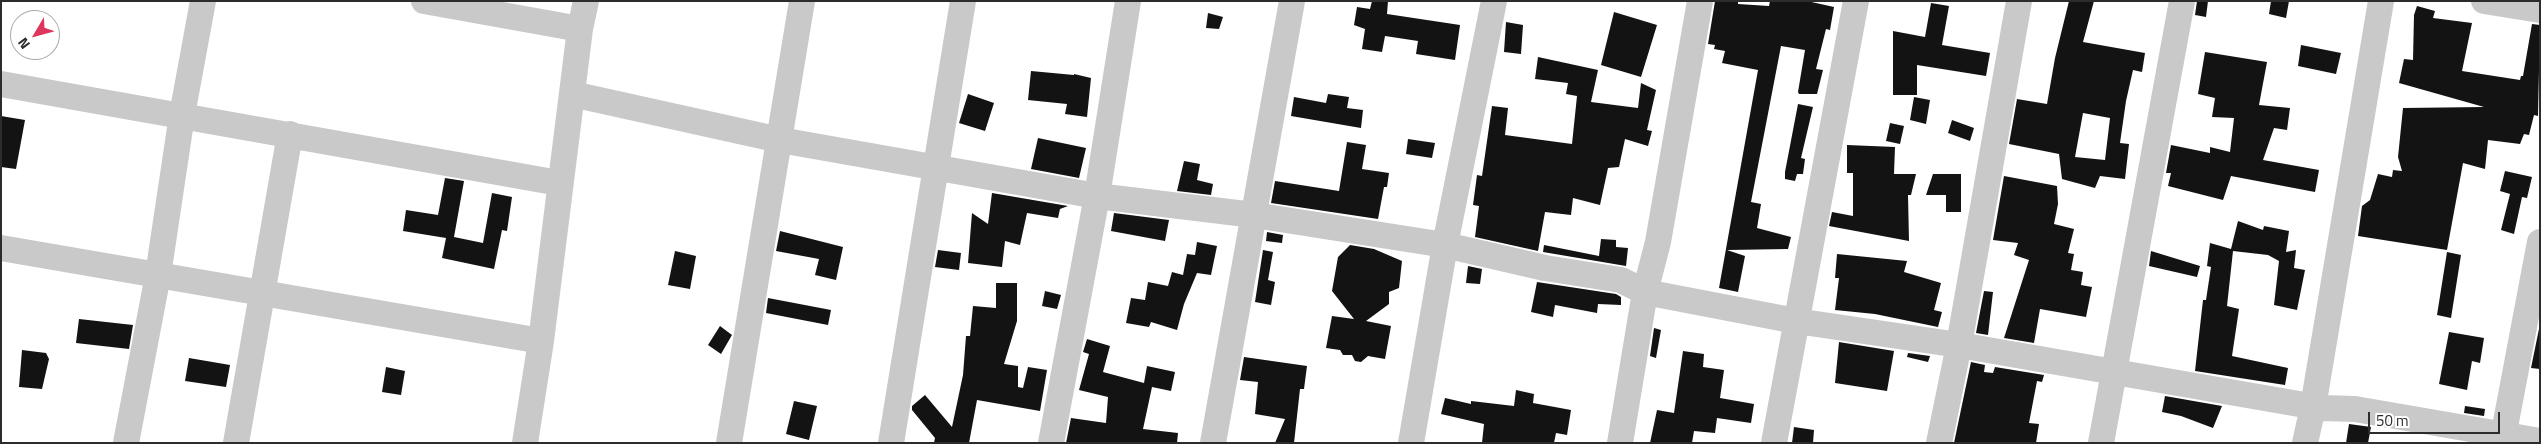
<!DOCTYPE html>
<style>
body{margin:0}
#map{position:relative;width:2541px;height:444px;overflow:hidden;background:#fff;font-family:"Titillium Web",sans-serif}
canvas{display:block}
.frame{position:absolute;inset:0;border:2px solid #2c2c2c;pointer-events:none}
.north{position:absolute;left:10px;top:10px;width:50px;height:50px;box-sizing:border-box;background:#fff;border:1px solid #ababab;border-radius:50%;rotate:233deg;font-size:14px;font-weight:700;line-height:20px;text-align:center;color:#2c2c2c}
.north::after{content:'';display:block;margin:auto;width:18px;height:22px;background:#dd355c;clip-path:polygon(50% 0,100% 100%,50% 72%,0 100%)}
.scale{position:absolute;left:2368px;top:412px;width:132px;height:22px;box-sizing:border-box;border:2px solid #2c2c2c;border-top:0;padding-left:6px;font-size:15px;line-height:18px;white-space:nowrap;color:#2c2c2c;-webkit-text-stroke:4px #fff;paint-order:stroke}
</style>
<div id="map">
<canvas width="2541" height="444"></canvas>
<div class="frame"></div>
<div class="north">N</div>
<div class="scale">50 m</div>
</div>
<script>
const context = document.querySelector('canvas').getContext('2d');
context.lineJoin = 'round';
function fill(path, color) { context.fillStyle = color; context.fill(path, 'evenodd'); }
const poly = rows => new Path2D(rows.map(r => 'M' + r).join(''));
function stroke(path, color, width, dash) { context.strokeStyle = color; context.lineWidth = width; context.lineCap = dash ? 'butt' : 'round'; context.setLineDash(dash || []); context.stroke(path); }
fill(poly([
 [1372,1,1388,1,1387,14,1460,25,1455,60,1416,54,1418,41,1385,36,1382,52,1362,49,1365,29,1354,25,1357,7,1370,9],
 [1715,1,1738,1,1738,4,1769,6,1770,1,1807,1,1834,7,1830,30,1826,29,1816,69,1823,70,1817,94,1799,94,1798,92,1805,50,1781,46,1751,202,1761,204,1757,228,1791,237,1788,249,1727,250,1745,256,1738,292,1719,288,1758,70,1722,63,1725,51,1714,49,1715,45,1708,44],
 [2069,1,2094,1,2083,42,2145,53,2142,72,2133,70,2126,101,2120,143,2129,144,2125,179,2100,176,2095,188,2062,179,2059,154,2009,144,2017,99,2047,104,2055,58],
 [2083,113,2110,118,2105,160,2075,157],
 [2197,1,2208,1,2206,17,2195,15],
 [2271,1,2289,1,2286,18,2269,14],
 [1931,3,1949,6,1942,45,1990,53,1986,76,1917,65,1917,95,1893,95,1893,31,1925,37],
 [2417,6,2435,11,2433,18,2472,23,2462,71,2520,80,2521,76,2523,76,2532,24,2540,25,2538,116,2534,115,2529,135,2524,134,2520,144,2488,140,2485,169,2463,163,2447,250,2358,236,2362,206,2370,200,2378,174,2392,177,2393,170,2402,171,2398,157,2403,108,2484,107,2399,83,2404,59,2413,60,2414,15],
 [1614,12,1657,25,1641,77,1601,65],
 [1208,13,1223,17,1219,29,1206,28],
 [1506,22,1523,25,1521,54,1504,52],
 [2301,45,2341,53,2336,74,2298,66],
 [2205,52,2267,62,2259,105,2290,108,2287,130,2274,128,2263,160,2319,170,2315,192,2231,176,2223,200,2168,186,2171,173,2166,173,2171,145,2210,153,2210,147,2230,152,2234,118,2212,117,2215,98,2198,94],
 [1538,57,1598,70,1591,102,1638,108,1641,83,1656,90,1647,130,1652,131,1648,146,1625,139,1619,167,1608,168,1600,205,1573,198,1571,215,1545,212,1538,251,1475,237,1479,206,1473,205,1477,175,1482,176,1492,106,1508,108,1505,135,1572,144,1577,96,1566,94,1568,83,1535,79],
 [1031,71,1074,75,1074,74,1091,78,1087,117,1065,114,1067,104,1028,100],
 [968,94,994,103,985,131,959,123],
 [1328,94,1349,97,1347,108,1363,110,1361,128,1291,116,1294,97,1326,103],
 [1914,97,1930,100,1926,124,1910,120],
 [1798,104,1813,107,1801,158,1805,159,1803,174,1797,174,1795,181,1785,179,1785,172],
 [1,116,25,120,16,169,1,167],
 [1952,120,1974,128,1970,141,1948,133],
 [1890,123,1904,126,1900,144,1886,141],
 [1038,138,1086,148,1079,178,1031,169],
 [1408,139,1435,143,1432,158,1406,154],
 [1347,142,1366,145,1362,169,1389,173,1387,187,1384,187,1378,219,1271,203,1275,181,1339,191],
 [1847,145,1895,147,1894,174,1916,174,1911,195,1908,195,1909,241,1829,226,1832,212,1853,216,1853,173,1847,173],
 [1184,161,1200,164,1197,180,1213,184,1211,195,1177,191],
 [2505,171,2532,177,2527,198,2522,197,2514,234,2501,230,2510,194,2500,191],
 [1933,174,1961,174,1961,212,1946,212,1946,195,1926,195],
 [2004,176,2057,186,2058,204,2054,224,2074,229,2068,253,2074,254,2071,270,2083,272,2081,285,2092,287,2086,317,2040,309,2034,343,2004,338,2029,260,2014,255,2018,243,1993,240],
 [445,178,464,181,454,237,483,243,492,193,512,197,507,231,502,230,494,269,442,258,446,238,403,231,406,210,438,215],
 [992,193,1068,206,1060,209,1058,218,1027,213,1020,245,1005,241,1002,267,968,263,972,213,988,224],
 [1114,213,1169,220,1165,241,1111,231],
 [2238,221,2263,230,2264,226,2289,231,2286,252,2296,250,2294,268,2305,270,2297,310,2274,305,2279,261,2268,255,2233,251,2227,306,2239,309,2232,356,2288,368,2285,385,2195,371,2203,300,2206,300,2211,267,2207,266,2210,243,2231,249],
 [780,231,843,247,836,280,815,275,819,259,776,251],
 [1267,232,1283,235,1282,243,1266,241],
 [1601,239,1616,240,1616,247,1628,248,1626,266,1543,252,1544,245,1599,256],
 [1197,242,1217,246,1211,275,1197,273,1184,304,1177,330,1151,322,1149,327,1126,323,1131,298,1145,300,1148,282,1168,286,1172,272,1183,275,1187,254,1195,255],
 [1350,245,1374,249,1402,261,1399,288,1389,292,1389,304,1366,321,1391,326,1385,359,1368,356,1361,362,1355,361,1352,355,1343,355,1340,350,1326,348,1332,316,1354,319,1332,291,1338,257],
 [938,250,961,253,959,270,935,267],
 [1263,250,1273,252,1268,280,1275,282,1271,305,1255,302],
 [675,251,696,256,690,289,668,285],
 [2151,251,2200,266,2197,277,2149,266],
 [2447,252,2461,255,2451,318,2437,315],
 [1837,254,1907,261,1904,272,1941,283,1934,310,1942,312,1938,327,1875,314,1835,310,1839,278,1835,278],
 [1468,266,1482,269,1480,284,1466,283],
 [1537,282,1616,294,1621,297,1621,305,1598,304,1597,313,1555,305,1553,317,1531,312],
 [996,283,1017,283,1017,321,1004,364,1018,366,1018,387,1023,388,1028,367,1047,370,1040,411,977,400,969,443,934,443,935,438,912,410,912,406,925,395,952,427,963,375,966,336,970,336,973,306,996,308],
 [1045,291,1061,295,1057,309,1042,306],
 [1984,291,1993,292,1988,335,1976,333],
 [768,298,831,310,828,325,766,313],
 [79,319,133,325,129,349,76,343],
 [2540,324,2540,369,2531,368],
 [720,326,732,335,721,354,708,345],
 [1654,328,1661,330,1656,358,1650,356],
 [2449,332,2484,338,2480,363,2472,361,2467,390,2439,384],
 [1087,339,1110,346,1103,372,1144,383,1147,366,1175,372,1171,391,1152,387,1143,429,1178,433,1177,443,1066,443,1071,418,1106,423,1108,397,1079,390,1089,354,1083,352],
 [1839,342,1894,351,1887,391,1835,383],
 [22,350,46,353,49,359,42,389,19,387],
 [1683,351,1704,354,1703,367,1724,370,1720,398,1754,404,1751,423,1717,418,1715,433,1694,431,1692,443,1650,443,1657,410,1674,413],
 [1908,353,1930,356,1928,362,1907,357],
 [1244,357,1307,366,1304,389,1300,389,1294,443,1275,443,1285,419,1255,414,1258,382,1240,380],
 [189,358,230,365,226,387,185,381],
 [1971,362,1985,365,1984,372,1993,373,1995,367,2044,375,2042,382,2037,381,2029,423,2039,424,2036,443,1954,443],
 [386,367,405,371,401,395,382,392],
 [1516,390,1534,394,1533,403,1571,410,1567,435,1556,433,1554,443,1482,443,1484,424,1441,414,1445,398,1471,404,1471,401,1514,406],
 [2165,396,2222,406,2213,428,2181,416,2162,412],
 [794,401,817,406,809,440,786,434],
 [2465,406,2485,409,2484,416,2464,413],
 [2349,424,2371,427,2368,443,2346,443],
 [1794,427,1814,430,1813,443,1792,443]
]), '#131313');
stroke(poly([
 [424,1,580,29],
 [2484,1,2540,10],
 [1,84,559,183],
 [572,94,780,140,1097,196,1254,215,1445,245,1545,268,1621,280,1645,292,1796,321,1959,345,2322,408,2355,409,2540,441],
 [1,248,541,341],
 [126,443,158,275,182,115,203,1],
 [236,443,290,134],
 [525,443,541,341,580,29,586,1],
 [729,443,802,1],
 [891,443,963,1],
 [1051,443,1097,196,1128,1],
 [1213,443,1292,1],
 [1411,443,1445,245,1494,1],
 [1620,443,1645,292,1658,242,1700,1],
 [1774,443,1856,1],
 [1939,443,1959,345,2019,1],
 [2101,443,2182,1],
 [2305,443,2313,407,2381,1],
 [2502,443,2540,242]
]), '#c9c9c9', 26);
</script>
